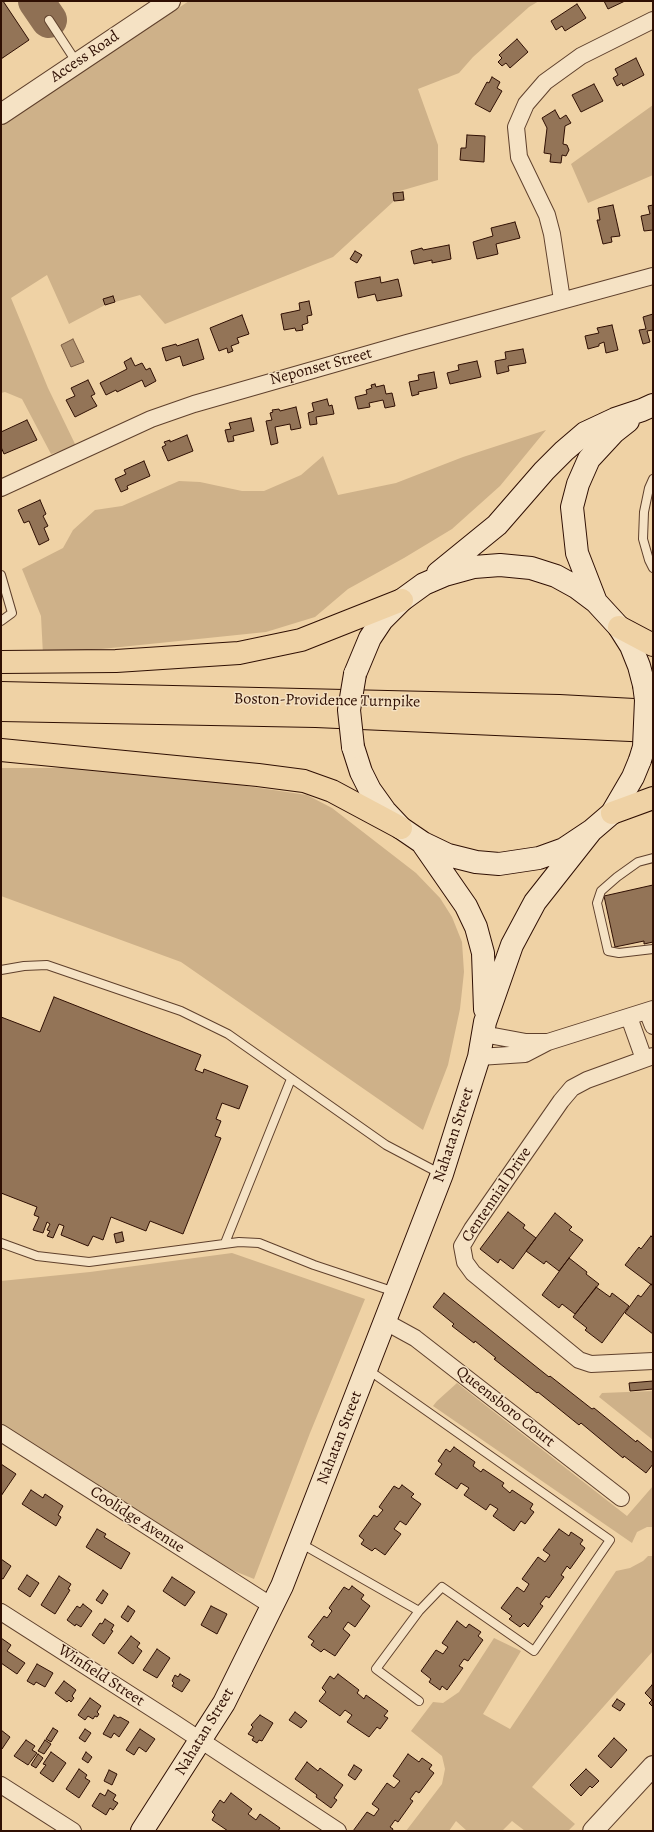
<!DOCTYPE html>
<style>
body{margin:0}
#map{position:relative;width:654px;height:1832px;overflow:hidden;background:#efd2a5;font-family:Alegreya,serif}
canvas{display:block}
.frame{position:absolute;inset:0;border:2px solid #2f0f03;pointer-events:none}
</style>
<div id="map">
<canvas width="654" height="1832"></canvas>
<div class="frame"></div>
</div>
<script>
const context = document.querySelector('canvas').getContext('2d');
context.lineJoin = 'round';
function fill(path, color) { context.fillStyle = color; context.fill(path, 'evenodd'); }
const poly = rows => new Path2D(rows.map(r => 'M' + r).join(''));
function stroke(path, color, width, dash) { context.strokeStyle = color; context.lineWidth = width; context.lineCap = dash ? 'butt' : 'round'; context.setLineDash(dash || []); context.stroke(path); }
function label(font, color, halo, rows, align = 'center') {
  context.font = font + ' Alegreya,serif'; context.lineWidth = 3; context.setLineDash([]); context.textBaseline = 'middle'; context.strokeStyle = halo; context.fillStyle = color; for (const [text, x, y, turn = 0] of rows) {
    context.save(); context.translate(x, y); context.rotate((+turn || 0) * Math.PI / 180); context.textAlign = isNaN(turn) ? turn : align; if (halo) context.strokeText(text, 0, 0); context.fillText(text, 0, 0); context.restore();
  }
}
fill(poly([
 [189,1,539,1,529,7,473,57,459,73,418,89,438,145,438,180,393,193,394,201,333,257,165,324,140,295,115,302,113,296,104,299,105,305,69,324,47,275,11,298,48,388,76,446,51,454,22,399,5,392,1,393,1,126],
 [653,105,653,175,588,203,571,164],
 [546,430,500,486,452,529,404,558,348,589,315,617,266,632,43,655,41,616,22,569,63,548,73,530,95,510,122,506,179,481,200,482,242,491,264,491,301,475,323,456,338,495,396,483,463,457],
 [1,768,73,768,199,779,307,795,332,808,416,873,440,898,452,917,462,942,464,972,460,1009,448,1065,423,1130,181,962,1,896],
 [232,1253,365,1299,310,1433,254,1579,232,1570,1,1424,1,1281,90,1272],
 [457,1383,627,1516,653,1486,653,1527,647,1527,637,1532,632,1543,433,1406,437,1401],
 [653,1391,653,1440,599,1397,602,1393],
 [648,1556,653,1556,653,1651,532,1787,575,1824,568,1831,525,1831,512,1821,502,1831,467,1831,456,1821,449,1831,406,1831,442,1784,445,1769,442,1756,411,1731,433,1702,443,1703,459,1692,494,1638,521,1651,483,1714,510,1729,616,1571,630,1568,643,1561]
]), '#ceb189');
const water = poly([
 [73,339,84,362,71,367,61,345,73,339]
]);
fill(water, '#ae906e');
stroke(water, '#7b5c43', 1);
stroke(poly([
 [36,1,49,20]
]), '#8f7054', 36);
const building = poly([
 [1,1,3,1,29,40,1,59,1,1],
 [604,1,625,1,608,9,604,1],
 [577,4,586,18,565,31,562,26,556,30,551,21,577,4],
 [517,39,528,52,510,68,506,63,502,66,498,62,502,58,499,55,517,39],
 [636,58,644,75,623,86,622,83,617,86,613,78,618,75,615,69,636,58],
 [492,77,500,82,497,88,502,91,490,112,475,104,487,82,489,83,492,77],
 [594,84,603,101,581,112,572,95,594,84],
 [555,110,560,119,566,115,571,123,565,126,563,144,567,145,569,150,566,156,562,155,561,163,550,162,551,154,544,153,547,128,542,118,555,110],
 [467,135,485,136,484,162,460,160,461,148,466,148,467,135],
 [403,192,404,200,394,201,393,193,403,192],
 [613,205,620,236,611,237,612,242,603,244,597,220,600,220,598,208,613,205],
 [653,205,653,230,644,231,641,216,650,214,648,206,653,205],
 [515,222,520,238,496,244,498,254,477,259,473,242,493,236,491,228,515,222],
 [449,245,451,259,432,263,432,260,414,264,411,251,422,248,423,250,449,245],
 [355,251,362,255,357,263,350,259,355,251],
 [380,277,381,283,398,279,402,296,377,301,375,294,358,298,355,282,380,277],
 [113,296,115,302,105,305,103,299,113,296],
 [309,301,312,315,307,316,308,323,302,325,303,330,296,331,295,328,284,330,281,314,300,310,299,303,309,301],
 [653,314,653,330,647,331,650,342,643,344,639,330,646,329,643,317,653,314],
 [242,315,249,334,237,338,239,343,231,346,233,351,228,353,227,348,219,351,210,328,242,315],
 [612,325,618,350,606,353,604,342,599,344,599,346,588,349,585,336,599,333,597,328,612,325],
 [198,339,204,359,183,366,180,356,166,361,162,348,176,344,177,346,198,339],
 [523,349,526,363,508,366,509,371,497,374,495,361,506,359,505,352,523,349],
 [131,358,135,366,142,363,146,370,150,368,156,381,145,387,142,380,117,392,116,390,106,395,100,383,127,369,124,362,131,358],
 [477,361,481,377,450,384,447,373,459,370,458,365,477,361],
 [434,372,437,388,418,392,419,394,412,396,409,382,419,380,418,375,434,372],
 [88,380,95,394,91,396,97,406,75,417,66,400,75,396,71,388,88,380],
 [375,384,376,387,384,385,386,394,392,393,395,406,385,408,383,400,369,403,370,407,358,409,355,397,367,394,366,390,372,388,371,385,375,384],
 [327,399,329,406,332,405,334,414,316,417,317,424,310,425,308,413,314,411,312,403,327,399],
 [296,407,301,428,291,430,290,424,275,427,278,443,271,445,266,421,272,420,270,413,273,412,272,410,279,409,280,411,296,407],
 [251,418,254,431,233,436,234,441,228,442,225,430,231,429,229,423,251,418],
 [27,420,37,440,4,454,1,447,1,432,27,420],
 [187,435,193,451,168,461,162,447,166,445,164,442,170,440,170,442,187,435],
 [144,461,150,476,127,486,128,489,121,492,115,479,126,474,124,470,144,461],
 [40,500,46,514,43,516,48,526,44,528,49,540,39,545,29,521,24,523,18,510,40,500],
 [653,885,653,942,644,944,644,941,615,947,604,896,653,885],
 [54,997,201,1055,195,1070,203,1073,204,1069,248,1086,239,1109,222,1103,216,1119,221,1121,215,1136,221,1138,183,1234,150,1221,146,1231,111,1217,103,1240,93,1236,88,1246,61,1235,64,1226,59,1224,53,1238,47,1236,50,1231,47,1230,50,1224,47,1222,43,1233,33,1230,39,1217,34,1215,37,1207,1,1193,1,1017,40,1032,54,997],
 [508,1212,525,1225,523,1228,536,1238,513,1269,500,1259,498,1263,480,1249,508,1212],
 [555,1213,572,1227,569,1230,583,1240,559,1271,546,1261,544,1264,526,1251,555,1213],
 [122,1232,124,1241,116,1243,114,1234,122,1232],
 [651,1236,653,1238,653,1286,625,1265,639,1247,641,1249,651,1236],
 [569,1258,587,1272,586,1274,599,1284,575,1314,562,1304,559,1308,542,1295,569,1258],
 [651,1284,653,1286,653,1334,625,1313,638,1295,641,1297,651,1284],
 [596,1287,610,1297,612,1293,629,1306,602,1343,585,1330,587,1328,573,1317,596,1287],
 [444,1293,549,1377,550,1376,592,1409,594,1408,636,1442,637,1440,653,1453,653,1464,646,1473,624,1456,623,1458,581,1423,579,1425,538,1392,537,1393,494,1359,496,1358,475,1341,474,1343,452,1326,454,1324,433,1307,444,1293],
 [653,1381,653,1389,630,1391,629,1383,653,1381],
 [454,1447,475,1462,473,1466,481,1472,483,1469,504,1483,502,1486,510,1493,512,1490,533,1504,530,1509,534,1512,525,1524,521,1521,514,1531,493,1516,498,1509,490,1504,486,1510,464,1495,469,1488,461,1483,457,1489,435,1474,442,1464,438,1461,446,1449,450,1452,454,1447],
 [1,1464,16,1474,1,1496,1,1464],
 [402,1485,414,1494,411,1497,421,1504,406,1525,400,1521,394,1529,401,1534,385,1555,375,1548,372,1551,361,1544,364,1540,359,1536,374,1515,377,1517,383,1510,379,1507,394,1486,399,1489,402,1485],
 [31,1490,43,1498,45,1494,63,1506,58,1515,61,1517,56,1526,22,1504,31,1490],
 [97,1529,106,1534,104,1537,130,1553,121,1569,86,1547,97,1529],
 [559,1529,569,1536,571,1532,583,1540,580,1544,585,1548,570,1569,567,1566,561,1575,564,1577,549,1598,546,1596,540,1604,543,1606,528,1627,524,1623,520,1627,509,1619,512,1616,501,1608,517,1587,524,1592,529,1584,522,1579,538,1557,545,1562,550,1555,543,1550,559,1529],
 [1,1559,11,1566,3,1579,1,1578,1,1559],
 [27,1575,39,1583,30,1597,18,1589,27,1575],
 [59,1576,71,1584,68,1589,70,1590,55,1614,41,1605,59,1576],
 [172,1577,195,1592,185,1606,163,1591,172,1577],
 [352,1586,364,1595,361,1599,370,1606,355,1627,348,1622,343,1629,350,1635,335,1656,324,1649,321,1652,311,1645,314,1641,308,1637,324,1616,327,1618,332,1611,329,1608,344,1587,349,1590,352,1586],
 [103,1590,108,1594,102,1604,96,1600,103,1590],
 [83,1604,92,1611,81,1627,76,1624,75,1626,67,1620,77,1606,80,1608,83,1604],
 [128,1606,135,1611,128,1622,121,1617,128,1606],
 [211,1606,227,1614,217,1634,201,1625,211,1606],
 [105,1619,114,1625,111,1630,113,1631,104,1644,92,1635,100,1623,102,1624,105,1619],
 [457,1621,466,1628,469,1624,481,1632,478,1636,483,1640,468,1661,464,1659,459,1666,463,1668,447,1690,442,1686,440,1690,429,1682,431,1679,421,1671,436,1650,443,1654,448,1647,442,1643,457,1621],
 [131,1636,140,1643,137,1647,142,1651,133,1664,118,1653,131,1636],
 [1,1638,11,1645,7,1651,25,1663,17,1674,1,1663,1,1638],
 [157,1649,170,1658,157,1678,143,1670,157,1649],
 [37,1664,53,1673,45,1687,36,1682,34,1685,27,1681,37,1664],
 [180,1674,190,1680,182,1692,172,1686,174,1683,172,1681,175,1675,178,1677,180,1674],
 [338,1674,359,1690,357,1693,364,1699,366,1695,388,1711,384,1716,388,1718,380,1729,377,1727,369,1737,347,1722,352,1715,345,1710,340,1716,319,1701,326,1692,322,1688,330,1676,334,1679,338,1674],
 [64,1681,76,1690,72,1696,74,1698,71,1702,69,1700,67,1702,55,1693,64,1681],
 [652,1685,653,1686,653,1707,649,1703,652,1700,645,1693,652,1685],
 [90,1698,101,1706,97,1712,99,1714,97,1717,95,1716,93,1719,88,1716,85,1720,78,1715,90,1698],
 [617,1699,625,1704,620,1711,612,1706,617,1699],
 [295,1712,307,1721,301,1728,289,1720,295,1712],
 [114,1715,118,1718,120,1717,129,1722,119,1737,114,1733,111,1738,103,1734,114,1715],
 [260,1715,273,1723,262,1741,259,1740,257,1743,252,1740,254,1737,248,1734,253,1727,251,1725,260,1715],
 [53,1728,58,1731,51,1742,46,1739,53,1728],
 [85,1729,91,1733,85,1742,79,1738,85,1729],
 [140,1729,155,1739,146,1752,139,1747,134,1755,126,1750,140,1729],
 [1,1730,10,1737,2,1749,1,1749,1,1730],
 [614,1738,627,1750,611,1768,598,1756,614,1738],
 [26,1740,35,1746,32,1750,37,1753,28,1765,14,1756,26,1740],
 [45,1740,51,1744,44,1754,38,1751,45,1740],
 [51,1752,66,1763,53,1782,40,1773,46,1765,43,1764,51,1752],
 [86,1752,92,1757,88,1763,82,1759,86,1752],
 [38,1754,43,1758,36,1768,31,1765,38,1754],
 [408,1754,419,1762,422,1758,432,1765,429,1769,434,1773,419,1793,416,1791,410,1799,413,1801,398,1822,395,1820,390,1827,393,1829,392,1831,353,1831,367,1812,374,1816,379,1809,372,1804,387,1783,394,1788,400,1781,393,1776,408,1754],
 [307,1762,318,1771,320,1768,343,1785,334,1798,337,1800,331,1808,316,1797,317,1795,295,1779,307,1762],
 [354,1765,362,1770,355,1780,348,1775,354,1765],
 [79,1769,87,1775,85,1778,90,1781,79,1798,66,1789,79,1769],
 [586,1769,599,1781,592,1788,590,1786,581,1796,570,1785,586,1769],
 [109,1770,117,1774,112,1785,104,1781,109,1770],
 [108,1790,116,1795,113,1800,118,1803,113,1810,110,1808,106,1815,92,1806,100,1793,105,1796,108,1790],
 [231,1793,252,1809,248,1814,256,1820,260,1814,280,1828,278,1831,228,1831,212,1820,215,1815,212,1812,220,1800,224,1803,231,1793]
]);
fill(building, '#937457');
stroke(building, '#2f0f03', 1);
const service = poly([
 [49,20,77,63],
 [653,479,649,488,644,512,643,539,649,560,653,568],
 [1,575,12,613,1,621],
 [653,858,638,862,617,877,601,891,597,903,608,951,619,953,653,949],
 [1,970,24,966,47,965,181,1011,228,1034,386,1145,441,1174],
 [1,1243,37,1256,89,1262,239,1242,259,1243,314,1265,395,1292],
 [225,1243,291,1079],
 [300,1543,419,1611,442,1587,534,1651,610,1540,367,1369],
 [419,1701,376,1669,419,1611]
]);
const minor = poly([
 [562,300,552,234,547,215,519,157,516,127,526,104,545,82,581,56,653,20],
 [1,488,151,419,194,404,407,343,653,276],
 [647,1011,653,1026],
 [629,1017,644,1059],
 [483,1034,526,1042,546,1042],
 [653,1056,587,1080,572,1088,561,1101,472,1229,462,1246,465,1262,473,1273,579,1360,591,1364,653,1361],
 [479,1057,525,1054,548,1042,653,1009],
 [384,1321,415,1338,621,1498],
 [1,1433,272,1606],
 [1,1612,173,1722,338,1831],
 [1,1785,73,1831]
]);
const tertiary = poly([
 [1,114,170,1],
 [593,1831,653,1766]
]);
const secondary = poly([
 [438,573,497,525,544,471,564,451,585,433,615,419,642,410,653,405],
 [596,602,577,553,572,507,578,484,589,459,614,432,628,421],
 [355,674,370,638,382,620,402,600,424,584,445,575,474,567,500,565,531,568,556,576,576,587,596,602,619,627,631,646,639,666,644,685],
 [353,747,361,772,370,790,385,811,401,828,423,843,448,855,476,862,499,864,539,858,564,849,591,831,612,813,633,777,640,760],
 [423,844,466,906,476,927,483,953,485,1009],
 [142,1831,224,1703,282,1586,442,1174,479,1057,485,1022,512,945,535,902,591,831]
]);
const primary = poly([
 [619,627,653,645],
 [1,662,116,661,239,653,301,640,402,600],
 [1,693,559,706,653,711],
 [1,710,316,716,653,731],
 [1,750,258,775,304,781,332,791,401,828],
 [612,813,653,798]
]);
stroke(service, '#5f402c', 10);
stroke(minor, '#5f402c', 18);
stroke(tertiary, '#5f402c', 22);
stroke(secondary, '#2f0f03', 24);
stroke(primary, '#2f0f03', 24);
stroke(service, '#f5e2c4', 8);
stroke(minor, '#f5e2c4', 16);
stroke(tertiary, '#f5e2c4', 20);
stroke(secondary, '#f5e2c4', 22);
stroke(primary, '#efd2a5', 22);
const secondaryBridge = poly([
 [353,747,349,710,355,674],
 [640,760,644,747,646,700,644,685]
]);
stroke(secondaryBridge, '#2f0f03', 24, []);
stroke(secondaryBridge, '#f5e2c4', 22);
label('16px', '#2f0f03', '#f5e2c4', [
 ["Access Road",85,57,-34],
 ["Neponset Street",321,367,-15],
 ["Boston-Providence Turnpike",327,701,1],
 ["Nahatan Street",454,1135,-72],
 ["Centennial Drive",497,1195,-56],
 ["Queensboro Court",505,1407,38],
 ["Nahatan Street",340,1438,-69],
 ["Coolidge Avenue",137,1520,33],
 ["Winfield Street",101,1676,33],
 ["Nahatan Street",205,1732,-59]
]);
</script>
